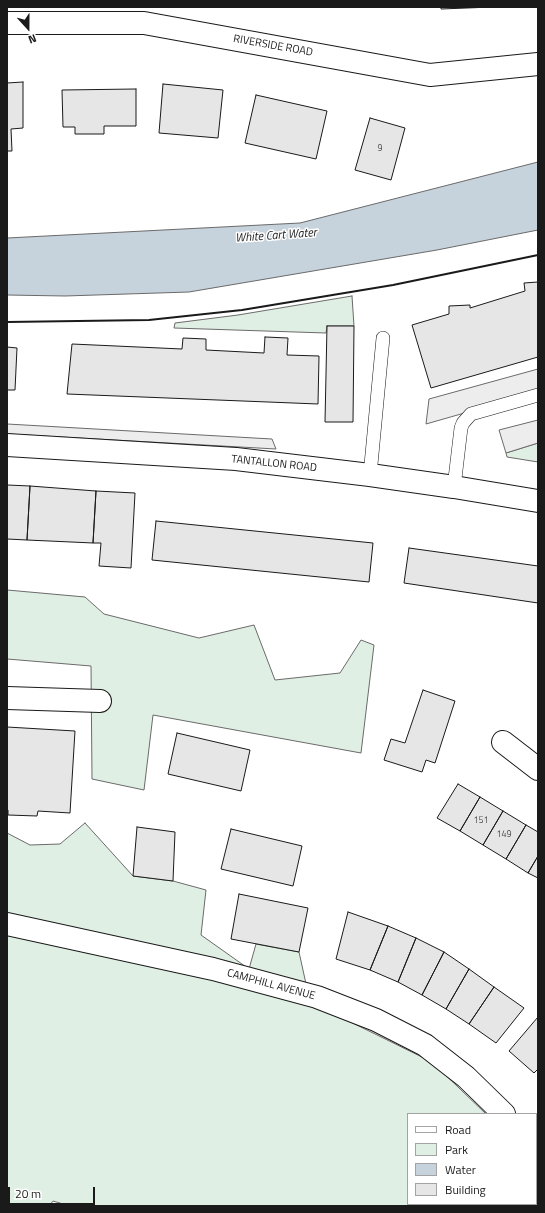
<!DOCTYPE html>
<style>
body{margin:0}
#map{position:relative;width:545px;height:1213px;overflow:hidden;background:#fff;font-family:"Titillium Web",sans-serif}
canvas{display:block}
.frame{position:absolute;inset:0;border:8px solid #1a1a1a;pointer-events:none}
.legend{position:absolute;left:407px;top:1113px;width:130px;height:92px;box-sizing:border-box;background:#fff;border:1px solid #a3a3a3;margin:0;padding:5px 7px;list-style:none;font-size:12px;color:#1a1a1a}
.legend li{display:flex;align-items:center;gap:8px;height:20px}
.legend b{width:20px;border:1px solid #a3a3a3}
.north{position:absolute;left:8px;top:8px;width:40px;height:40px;-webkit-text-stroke:3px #fff;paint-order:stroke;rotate:159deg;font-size:11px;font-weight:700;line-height:16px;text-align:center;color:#1a1a1a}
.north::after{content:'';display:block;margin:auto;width:14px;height:18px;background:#1a1a1a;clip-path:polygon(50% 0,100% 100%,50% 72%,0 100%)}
.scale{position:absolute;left:8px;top:1187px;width:87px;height:18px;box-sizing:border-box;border:2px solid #1a1a1a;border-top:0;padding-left:5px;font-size:12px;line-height:14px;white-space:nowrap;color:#1a1a1a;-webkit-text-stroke:3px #fff;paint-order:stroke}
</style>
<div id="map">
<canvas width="545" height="1213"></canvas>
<div class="frame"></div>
<ul class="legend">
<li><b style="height:5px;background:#fff"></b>Road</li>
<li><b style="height:11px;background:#e0efe3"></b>Park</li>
<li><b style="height:11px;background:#c6d2dc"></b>Water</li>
<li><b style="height:11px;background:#e6e6e6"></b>Building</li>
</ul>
<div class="north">N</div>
<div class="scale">20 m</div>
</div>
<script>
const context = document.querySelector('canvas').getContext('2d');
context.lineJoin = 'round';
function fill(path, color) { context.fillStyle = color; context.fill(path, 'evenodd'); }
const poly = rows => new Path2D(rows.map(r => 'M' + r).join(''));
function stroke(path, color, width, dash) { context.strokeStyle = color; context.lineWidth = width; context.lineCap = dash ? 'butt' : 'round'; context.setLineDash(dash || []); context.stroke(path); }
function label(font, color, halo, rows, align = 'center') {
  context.font = font + ' "Titillium Web",sans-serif'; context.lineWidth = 3; context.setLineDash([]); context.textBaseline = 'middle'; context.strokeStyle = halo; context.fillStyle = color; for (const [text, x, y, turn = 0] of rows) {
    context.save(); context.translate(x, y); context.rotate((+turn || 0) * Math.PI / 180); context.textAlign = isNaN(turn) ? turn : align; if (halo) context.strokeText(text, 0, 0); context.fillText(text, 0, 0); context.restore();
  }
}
const green = poly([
 [352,296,354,326,327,326,326,333,174,328,175,323,238,315,352,296],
 [538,443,538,462,507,457,506,453,538,443],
 [7,590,85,597,104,614,199,638,254,625,275,680,340,673,361,640,374,645,361,753,153,715,144,790,92,779,91,666,7,659,7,590],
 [85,823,133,876,173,881,206,890,201,935,249,969,256,944,299,952,310,1002,432,1062,486,1114,408,1114,408,1204,536,1204,536,1173,538,1177,538,1206,70,1206,53,1201,49,1206,7,1206,7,833,30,845,60,844,85,823]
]);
fill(green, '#e0efe3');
stroke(green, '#6a6a6a', 1);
const parking = poly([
 [538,369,538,392,426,424,429,399,538,369],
 [538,420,538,443,506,453,499,430,538,420],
 [7,424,272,439,276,449,7,434,7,424]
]);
fill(parking, '#ededed');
stroke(parking, '#6a6a6a', 1);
const water = poly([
 [538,162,538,230,437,250,189,292,65,296,7,295,7,238,300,223,538,162]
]);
fill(water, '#c6d2dc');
stroke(water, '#6a6a6a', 1);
const building = poly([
 [441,7,492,7,441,9,441,7],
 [23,82,23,128,11,129,12,151,7,151,7,83,23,82],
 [163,84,223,90,218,138,159,133,163,84],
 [136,89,136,126,104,126,104,134,75,134,75,127,63,127,62,90,136,89],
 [256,95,327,111,316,159,245,143,256,95],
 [370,118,405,128,391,180,355,170,370,118],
 [538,282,538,357,431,388,412,325,449,314,449,306,470,305,470,308,525,291,524,283,538,282],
 [327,326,354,326,353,422,325,422,327,326],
 [265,337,288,338,287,355,319,356,318,404,67,394,72,344,182,349,183,338,206,339,206,350,264,353,265,337],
 [7,347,17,348,15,390,7,390,7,347],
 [7,485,30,486,27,540,7,539,7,485],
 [30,486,96,491,93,543,27,540,30,486],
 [96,491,135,493,131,568,99,566,101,543,93,543,96,491],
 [156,521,373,543,369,582,152,560,156,521],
 [409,548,538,566,538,603,404,583,409,548],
 [423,690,455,701,435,763,426,760,422,772,384,760,391,739,405,743,423,690],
 [7,727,75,731,70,813,38,811,37,816,8,815,8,810,7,809,7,727],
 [177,733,250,750,241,791,168,774,177,733],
 [458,784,480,797,460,831,437,818,458,784],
 [480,797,503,811,483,845,460,831,480,797],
 [503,811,526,825,506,859,483,845,503,811],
 [526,825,538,832,538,856,528,873,506,859,526,825],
 [137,827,175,832,173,881,133,876,137,827],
 [231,829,302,846,293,886,221,869,231,829],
 [538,856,538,878,528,873,538,856],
 [239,894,308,908,299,952,231,939,239,894],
 [348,912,388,926,370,970,336,959,348,912],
 [388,926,416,938,398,982,370,970,388,926],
 [416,938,444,952,422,995,398,982,416,938],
 [444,952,469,969,446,1009,422,995,444,952],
 [469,969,494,987,469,1024,446,1009,469,969],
 [494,987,524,1008,496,1043,469,1024,494,987],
 [538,1017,538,1069,534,1073,509,1051,538,1017]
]);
fill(building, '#e6e6e6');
stroke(building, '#1a1a1a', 1);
const lane = poly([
 [370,475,383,338],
 [454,487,461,428,463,423,471,414,538,395]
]);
const street = poly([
 [7,23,144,23,430,75,538,64],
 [7,698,100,701],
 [503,742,538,769],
 [7,924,213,969,317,997,376,1020,425,1045,466,1077,504,1114],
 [536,1152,538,1155]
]);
const secondary = poly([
 [7,445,236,459,370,475,454,487,538,501]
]);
stroke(lane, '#1a1a1a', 14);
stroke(street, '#1a1a1a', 24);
stroke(secondary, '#1a1a1a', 24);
stroke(lane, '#fff', 13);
stroke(street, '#fff', 22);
stroke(secondary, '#fff', 22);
stroke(poly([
 [7,322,149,320,242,310,393,285,538,255]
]), '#1a1a1a', 2);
label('9px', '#4d4d4d', null, [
 ["9",380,149],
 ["151",481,821],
 ["149",504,835]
]);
label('11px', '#1a1a1a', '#fff', [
 ["RIVERSIDE ROAD",273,46,10],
 ["TANTALLON ROAD",274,464,6],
 ["CAMPHILL AVENUE",271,985,15]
]);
label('italic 12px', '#1a1a1a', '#fff', [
 ["White Cart Water",276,236,-4]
]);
</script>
